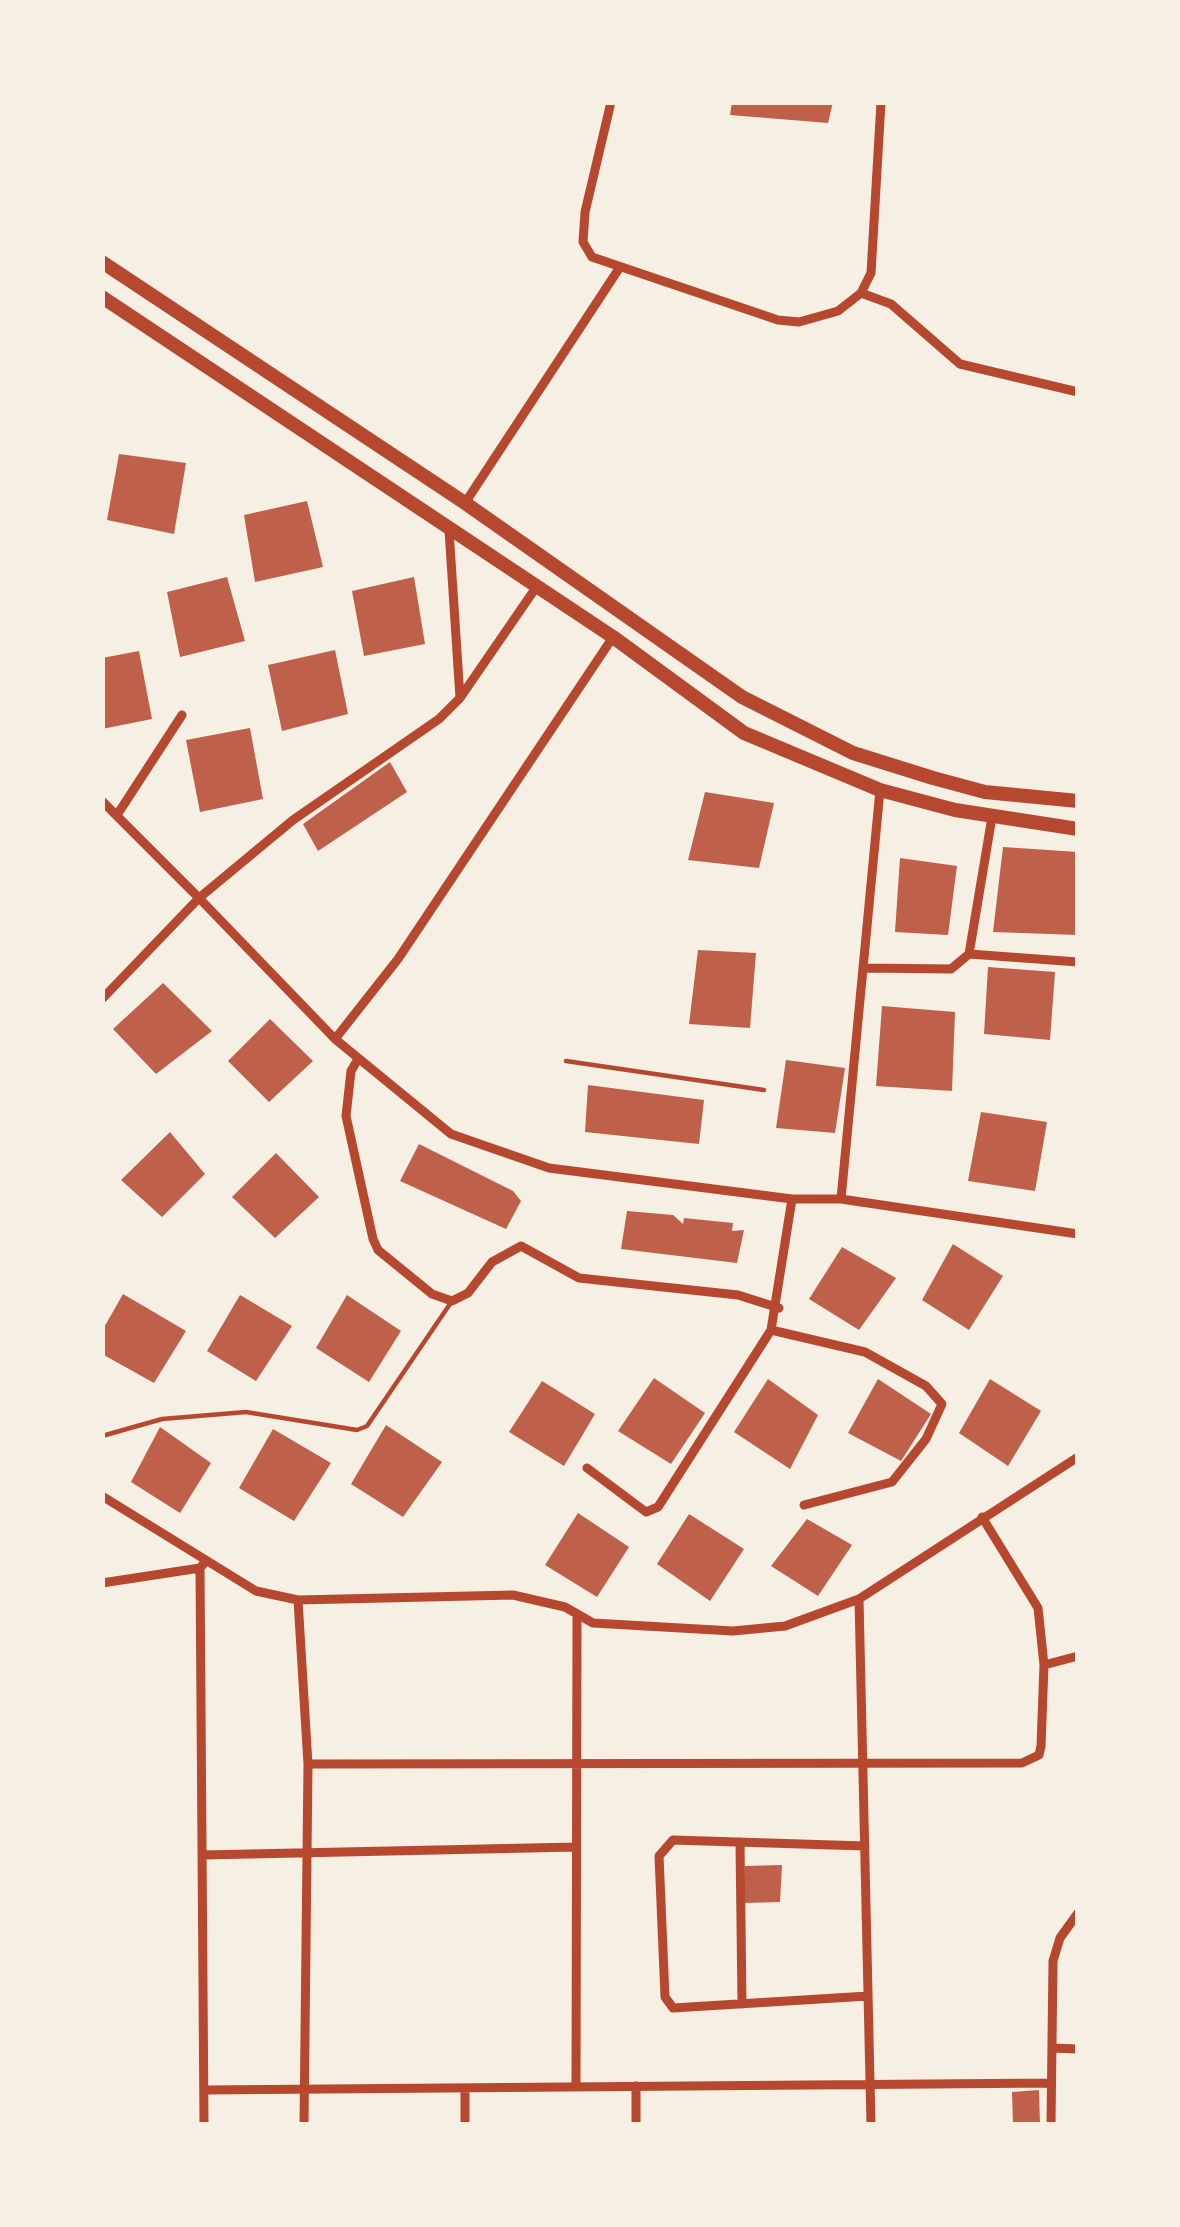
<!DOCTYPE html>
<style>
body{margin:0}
#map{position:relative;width:1180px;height:2227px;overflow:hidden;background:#f6efe4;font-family:Figtree,sans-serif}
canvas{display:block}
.frame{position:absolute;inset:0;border:105px solid #f6efe4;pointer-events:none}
</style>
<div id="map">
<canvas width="1180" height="2227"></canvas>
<div class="frame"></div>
</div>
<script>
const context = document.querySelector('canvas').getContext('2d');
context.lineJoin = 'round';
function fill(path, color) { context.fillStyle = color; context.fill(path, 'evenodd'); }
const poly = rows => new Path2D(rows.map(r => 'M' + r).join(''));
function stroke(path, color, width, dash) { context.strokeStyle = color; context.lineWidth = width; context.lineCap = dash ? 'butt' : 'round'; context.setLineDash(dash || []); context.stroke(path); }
fill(poly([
 [732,102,833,102,828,123,730,115],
 [119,454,186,463,174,534,107,520],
 [307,501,323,567,255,582,244,515],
 [227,577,245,641,180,657,167,592],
 [414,577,425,644,364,656,352,591],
 [335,650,348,714,282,731,268,665],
 [139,651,152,719,102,729,102,658],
 [250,728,263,799,200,812,186,740],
 [390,762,407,792,318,851,303,824],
 [705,792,774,803,759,868,688,860],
 [1003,847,1078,852,1078,935,993,932],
 [900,858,957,866,948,935,895,932],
 [698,950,756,953,750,1028,689,1024],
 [988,967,1055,972,1050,1040,984,1034],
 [163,983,212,1031,156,1074,113,1029],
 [882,1006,955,1012,952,1091,876,1086],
 [270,1019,313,1061,269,1102,228,1061],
 [786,1060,845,1068,835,1133,776,1128],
 [588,1085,704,1100,699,1144,585,1132],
 [981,1112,1047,1122,1035,1191,968,1181],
 [170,1132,205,1174,162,1217,121,1180],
 [419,1144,513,1191,521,1201,506,1229,400,1181],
 [276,1153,319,1197,275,1238,232,1197],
 [627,1211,673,1215,683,1224,684,1218,733,1223,732,1231,744,1230,737,1263,621,1249],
 [953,1244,1003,1276,969,1330,922,1300],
 [842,1247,896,1278,859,1330,809,1299],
 [123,1294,186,1331,154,1383,102,1354,102,1331],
 [240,1295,292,1326,256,1381,207,1351],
 [347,1295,401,1331,369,1382,316,1348],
 [654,1378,705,1413,671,1464,618,1431],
 [768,1379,818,1415,790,1469,734,1432],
 [878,1379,931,1414,901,1461,848,1433],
 [990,1379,1041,1411,1008,1466,959,1433],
 [542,1381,595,1414,564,1466,509,1432],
 [386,1425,442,1462,403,1517,351,1484],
 [160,1427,211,1463,180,1513,131,1482],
 [273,1429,331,1463,294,1521,239,1488],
 [578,1513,629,1547,597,1597,545,1565],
 [689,1514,744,1549,710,1601,657,1564],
 [807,1519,852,1545,818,1596,771,1566],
 [782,1865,780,1902,744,1903,745,1866],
 [1039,2090,1040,2125,1013,2125,1012,2092]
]), '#bf614a');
stroke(poly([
 [566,1061,764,1090],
 [102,1436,162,1419,246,1412,357,1430,367,1426,452,1301]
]), '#b5482f', 4.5);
stroke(poly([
 [611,102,585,212,583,242,592,257,778,320,799,322,838,311,861,293,871,273,881,102],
 [861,293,891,304,960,364,1078,392],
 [465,503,620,267],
 [449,530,460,698],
 [537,586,460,698,439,719,293,820,199,898,335,1039,451,1134,549,1168,792,1199,841,1199,1078,1234],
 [102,801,199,898,102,999],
 [117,815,182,715],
 [969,954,992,817],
 [969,954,1078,962],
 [866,968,951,969,969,954],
 [335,1039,398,959,613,637],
 [358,1059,351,1071,346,1116,373,1239,378,1250,432,1294,452,1301,468,1293,492,1262,521,1246,579,1278,738,1295,779,1308],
 [841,1199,880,790],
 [771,1330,865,1352,926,1386,942,1404,926,1439,892,1482,804,1505],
 [587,1468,646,1512,658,1507,771,1330,792,1199],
 [102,1496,256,1591,298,1600,513,1595,565,1607,593,1623,733,1631,785,1626,859,1599,1078,1457],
 [982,1517,1038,1608,1044,1665,1078,1656],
 [102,1583,200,1568],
 [859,1599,871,2125],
 [298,1600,308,1764,304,2125],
 [308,1764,1022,1763,1039,1755,1041,1746,1044,1665],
 [740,1842,742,2004],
 [865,1846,673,1840,659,1856,665,1997,673,2008,868,1996],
 [203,1855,576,1847],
 [1052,2048,1078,2049],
 [576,2087,577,1615],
 [465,2089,465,2125],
 [204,2090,1051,2083],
 [204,2125,200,1568,206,1561],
 [636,2125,636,2086],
 [1051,2125,1053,1961,1060,1938,1078,1913]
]), '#b5482f', 9);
stroke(poly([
 [102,262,465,503,742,697,853,753,933,778,985,792,1078,801],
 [102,297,613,637,744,733,880,790,955,810,1078,829]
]), '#b5482f', 14);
</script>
